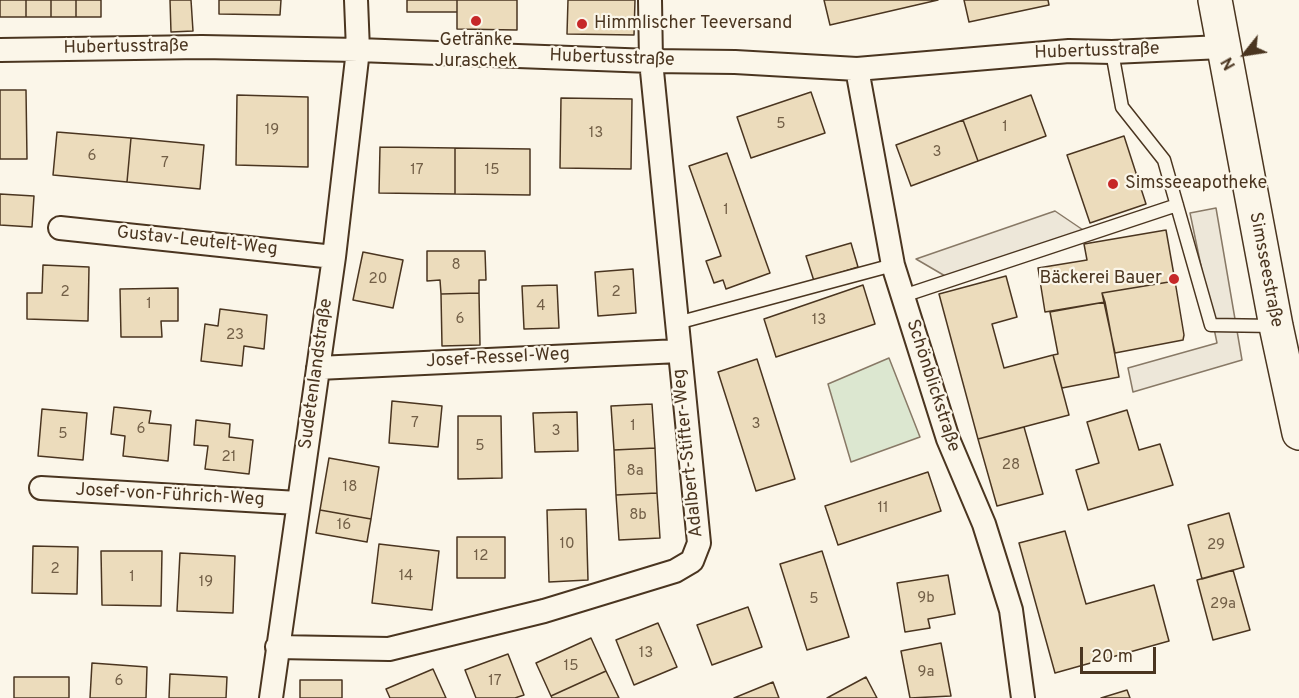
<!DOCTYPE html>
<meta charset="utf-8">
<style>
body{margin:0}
#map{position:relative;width:1299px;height:698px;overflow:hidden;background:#fbf6e9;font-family:Overpass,sans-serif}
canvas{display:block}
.north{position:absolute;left:1215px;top:24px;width:60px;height:60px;-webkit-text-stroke:4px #fbf6e9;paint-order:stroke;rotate:240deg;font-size:16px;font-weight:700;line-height:24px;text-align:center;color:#4a3520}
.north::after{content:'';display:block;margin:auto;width:21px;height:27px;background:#4a3520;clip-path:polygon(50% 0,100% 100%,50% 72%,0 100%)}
.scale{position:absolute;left:1080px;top:647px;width:76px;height:27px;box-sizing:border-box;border:3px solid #4a3520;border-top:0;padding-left:8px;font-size:18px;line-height:21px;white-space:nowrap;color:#4a3520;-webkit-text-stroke:4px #fbf6e9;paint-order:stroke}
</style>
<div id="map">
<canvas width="1299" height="698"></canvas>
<div class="north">N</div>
<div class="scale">20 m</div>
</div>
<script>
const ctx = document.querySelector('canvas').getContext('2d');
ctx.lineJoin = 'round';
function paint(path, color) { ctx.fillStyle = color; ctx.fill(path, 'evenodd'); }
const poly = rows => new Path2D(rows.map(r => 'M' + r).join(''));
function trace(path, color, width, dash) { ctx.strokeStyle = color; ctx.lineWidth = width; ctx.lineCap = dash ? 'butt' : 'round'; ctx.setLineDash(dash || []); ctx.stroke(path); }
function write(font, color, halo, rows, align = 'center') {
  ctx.font = font + ' Overpass,sans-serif'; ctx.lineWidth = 4.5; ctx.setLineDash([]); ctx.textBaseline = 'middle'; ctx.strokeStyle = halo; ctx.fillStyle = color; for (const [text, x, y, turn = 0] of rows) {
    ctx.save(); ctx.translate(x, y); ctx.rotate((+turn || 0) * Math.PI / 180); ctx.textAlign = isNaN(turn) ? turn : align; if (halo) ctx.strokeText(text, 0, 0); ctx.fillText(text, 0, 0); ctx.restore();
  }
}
const green = poly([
 [889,358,920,437,851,462,828,384,889,358]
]);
paint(green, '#dce7d0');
trace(green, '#887966', 1.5);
const parking = poly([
 [1216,208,1242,360,1133,392,1128,368,1217,343,1190,213,1216,208],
 [1055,211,1089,234,952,280,916,259,1055,211]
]);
paint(parking, '#ede7d9');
trace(parking, '#887966', 1.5);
const building = poly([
 [0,0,26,0,26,17,0,17,0,0],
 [26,0,51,0,51,17,26,17,26,0],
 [51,0,76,0,76,17,51,17,51,0],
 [76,0,101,0,101,17,76,17,76,0],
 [170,0,191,0,193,31,171,32,170,0],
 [219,0,281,0,280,15,219,14,219,0],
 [407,0,457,0,457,12,407,12,407,0],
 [457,0,517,0,517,30,457,29,457,0],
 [568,0,635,0,634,35,567,34,568,0],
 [824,0,938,0,830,25,824,0],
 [964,0,1048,0,1049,5,969,22,964,0],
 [0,90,26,90,27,159,0,159,0,90],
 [811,92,825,133,751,158,737,117,811,92],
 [237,95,308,97,308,167,236,165,237,95],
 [1031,95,1046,136,978,161,963,120,1031,95],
 [561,98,632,99,631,169,560,168,561,98],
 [963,120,978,161,911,186,896,145,963,120],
 [57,132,131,138,127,182,53,175,57,132],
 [1124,136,1146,204,1090,223,1067,155,1124,136],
 [131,138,204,145,200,189,127,182,131,138],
 [380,147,455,148,455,194,379,193,380,147],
 [455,148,530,149,530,195,455,194,455,148],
 [727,153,770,273,726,289,723,280,714,283,706,261,721,256,689,166,727,153],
 [0,194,34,196,32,227,0,225,0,194],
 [1166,230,1175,281,1102,293,1105,302,1045,312,1038,268,1087,260,1084,244,1166,230],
 [851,243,858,267,814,281,806,256,851,243],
 [427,251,485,251,486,280,479,280,479,293,441,294,440,280,427,281,427,251],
 [363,252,403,260,393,308,353,300,363,252],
 [43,265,89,267,88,321,27,319,27,293,42,293,43,265],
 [633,269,636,313,598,316,595,272,633,269],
 [1006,276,1017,317,992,324,1004,368,1053,355,1069,415,978,439,939,294,1006,276],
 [1175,281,1184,335,1183,340,1115,353,1102,293,1175,281],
 [557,285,559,328,524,329,522,286,557,285],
 [863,285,875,324,776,357,764,319,863,285],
 [178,288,178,321,161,321,162,337,121,337,120,289,178,288],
 [479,293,480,345,442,346,441,294,479,293],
 [1105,302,1119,377,1062,388,1053,355,1058,354,1050,312,1105,302],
 [220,309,267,315,264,349,244,346,242,366,201,361,205,324,218,326,220,309],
 [757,359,795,479,756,491,718,372,757,359],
 [392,401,442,406,438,447,389,443,392,401],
 [652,404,655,448,614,450,611,406,652,404],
 [114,407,151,411,149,423,171,425,168,461,123,456,125,436,111,434,114,407],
 [42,409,87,413,83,460,38,456,42,409],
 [1127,410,1139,450,1160,444,1173,485,1088,510,1076,470,1099,463,1087,422,1127,410],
 [577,412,578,451,535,452,533,413,577,412],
 [458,416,501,416,502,478,458,479,458,416],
 [196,420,230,424,229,437,253,440,249,474,205,469,208,446,194,445,196,420],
 [1024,427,1043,494,997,506,978,439,1024,427],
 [655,448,657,493,616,495,614,450,655,448],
 [329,458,379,467,371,519,320,510,329,458],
 [928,472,941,511,838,545,825,506,928,472],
 [657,493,660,538,619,540,616,495,657,493],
 [586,509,588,580,549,582,547,510,586,509],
 [320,510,371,519,367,542,316,533,320,510],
 [1229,513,1244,567,1202,579,1188,525,1229,513],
 [1065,531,1086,604,1154,585,1169,641,1055,673,1019,543,1065,531],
 [457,537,505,537,505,578,457,578,457,537],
 [379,544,439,551,432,610,372,603,379,544],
 [33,546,78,547,77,594,32,593,33,546],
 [101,551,162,551,161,606,102,605,101,551],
 [822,551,849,637,807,650,780,564,822,551],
 [180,553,235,556,233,613,177,611,180,553],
 [1233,570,1250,630,1213,640,1197,580,1233,570],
 [948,575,955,614,928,619,930,628,905,632,897,583,948,575],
 [748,607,762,647,712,665,697,625,748,607],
 [658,623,677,667,634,685,616,640,658,623],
 [591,638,606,671,551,696,536,663,591,638],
 [941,643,951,696,910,698,901,651,941,643],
 [508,654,524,695,515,698,476,698,465,670,508,654],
 [92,663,147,667,146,698,90,698,92,663],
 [433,669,446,698,390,698,386,689,433,669],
 [606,671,619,698,552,698,551,696,606,671],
 [170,674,227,677,226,698,169,698,170,674],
 [14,677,69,677,69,698,14,698,14,677],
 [866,677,877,698,827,698,866,677],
 [300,680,342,680,342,698,300,698,300,680],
 [773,682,779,698,734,698,773,682],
 [1127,690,1130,698,1101,698,1127,690]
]);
paint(building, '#ecdcbc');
trace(building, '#4a3520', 1.5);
const lane = poly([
 [1112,52,1122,107,1164,160,1211,325,1275,326],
 [903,296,1177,205],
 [677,323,893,265]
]);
const street = poly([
 [0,50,202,47,358,50,651,61,735,62,857,69,1069,51,1112,52,1222,47],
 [857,69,893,265,948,439,984,524,1011,610,1023,698],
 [60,228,334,257],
 [318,368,679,351],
 [41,488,298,503],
 [277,647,389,649,544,611,675,571,692,561,699,543,651,61,650,0],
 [271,698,334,257,358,50,356,0]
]);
const secondary = poly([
 [1215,0,1276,326,1299,433]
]);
trace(lane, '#4a3520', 15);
trace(street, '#4a3520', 26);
trace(secondary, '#4a3520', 36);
trace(lane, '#fbf6e9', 12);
trace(street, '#fbf6e9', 22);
trace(secondary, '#fbf6e9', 33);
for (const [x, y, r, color] of [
 [476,21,6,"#c62828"],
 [582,24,6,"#c62828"],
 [1113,184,6,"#c62828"],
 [1174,279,6,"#c62828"]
]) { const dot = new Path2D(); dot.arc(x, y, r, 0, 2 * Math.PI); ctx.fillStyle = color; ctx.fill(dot); trace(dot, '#fbf6e9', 2); }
write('15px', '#725f47', null, [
 ["5",781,125],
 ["1",1005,128],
 ["19",272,131],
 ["13",596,134],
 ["3",937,153],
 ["6",92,157],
 ["7",165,164],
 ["17",417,171],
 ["15",492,171],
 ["1",726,211],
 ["8",456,266],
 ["20",378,280],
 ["2",65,293],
 ["2",616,293],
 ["1",149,305],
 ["4",541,307],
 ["6",460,320],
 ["13",819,321],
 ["23",235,336],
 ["7",415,424],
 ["3",756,425],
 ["1",633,427],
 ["6",141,430],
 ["3",556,432],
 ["5",63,435],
 ["5",480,447],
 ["21",229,458],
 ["28",1011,466],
 ["8a",635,472],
 ["18",350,488],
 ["11",883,509],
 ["8b",638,516],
 ["16",344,526],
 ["10",567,545],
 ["29",1216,546],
 ["12",481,557],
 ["2",55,570],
 ["14",406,577],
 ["1",132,578],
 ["19",206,583],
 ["9b",926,599],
 ["5",814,600],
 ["29a",1223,605],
 ["13",646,654],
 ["15",571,667],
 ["9a",926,673],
 ["6",119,682],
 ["17",495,682]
]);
write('18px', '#4a3520', '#fbf6e9', [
 ["Himmlischer Teeversand",594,24],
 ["Getränke",476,41,"center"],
 ["Juraschek",476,62,"center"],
 ["Simsseeapotheke",1125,184],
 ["Bäckerei Bauer",1162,279,"right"]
], 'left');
write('18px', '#4a3520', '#fbf6e9', [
 ["Hubertusstraße",126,48,-1],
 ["Hubertusstraße",1097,52,-2],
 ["Hubertusstraße",612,59,2],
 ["Gustav-Leutelt-Weg",197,242,6],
 ["Simsseestraße",1265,270,79],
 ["Josef-Ressel-Weg",498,359,-3],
 ["Sudetenlandstraße",317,374,-82],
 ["Schönblickstraße",932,386,72],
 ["Adalbert-Stifter-Weg",689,453,-96],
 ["Josef-von-Führich-Weg",170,496,3]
]);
</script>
